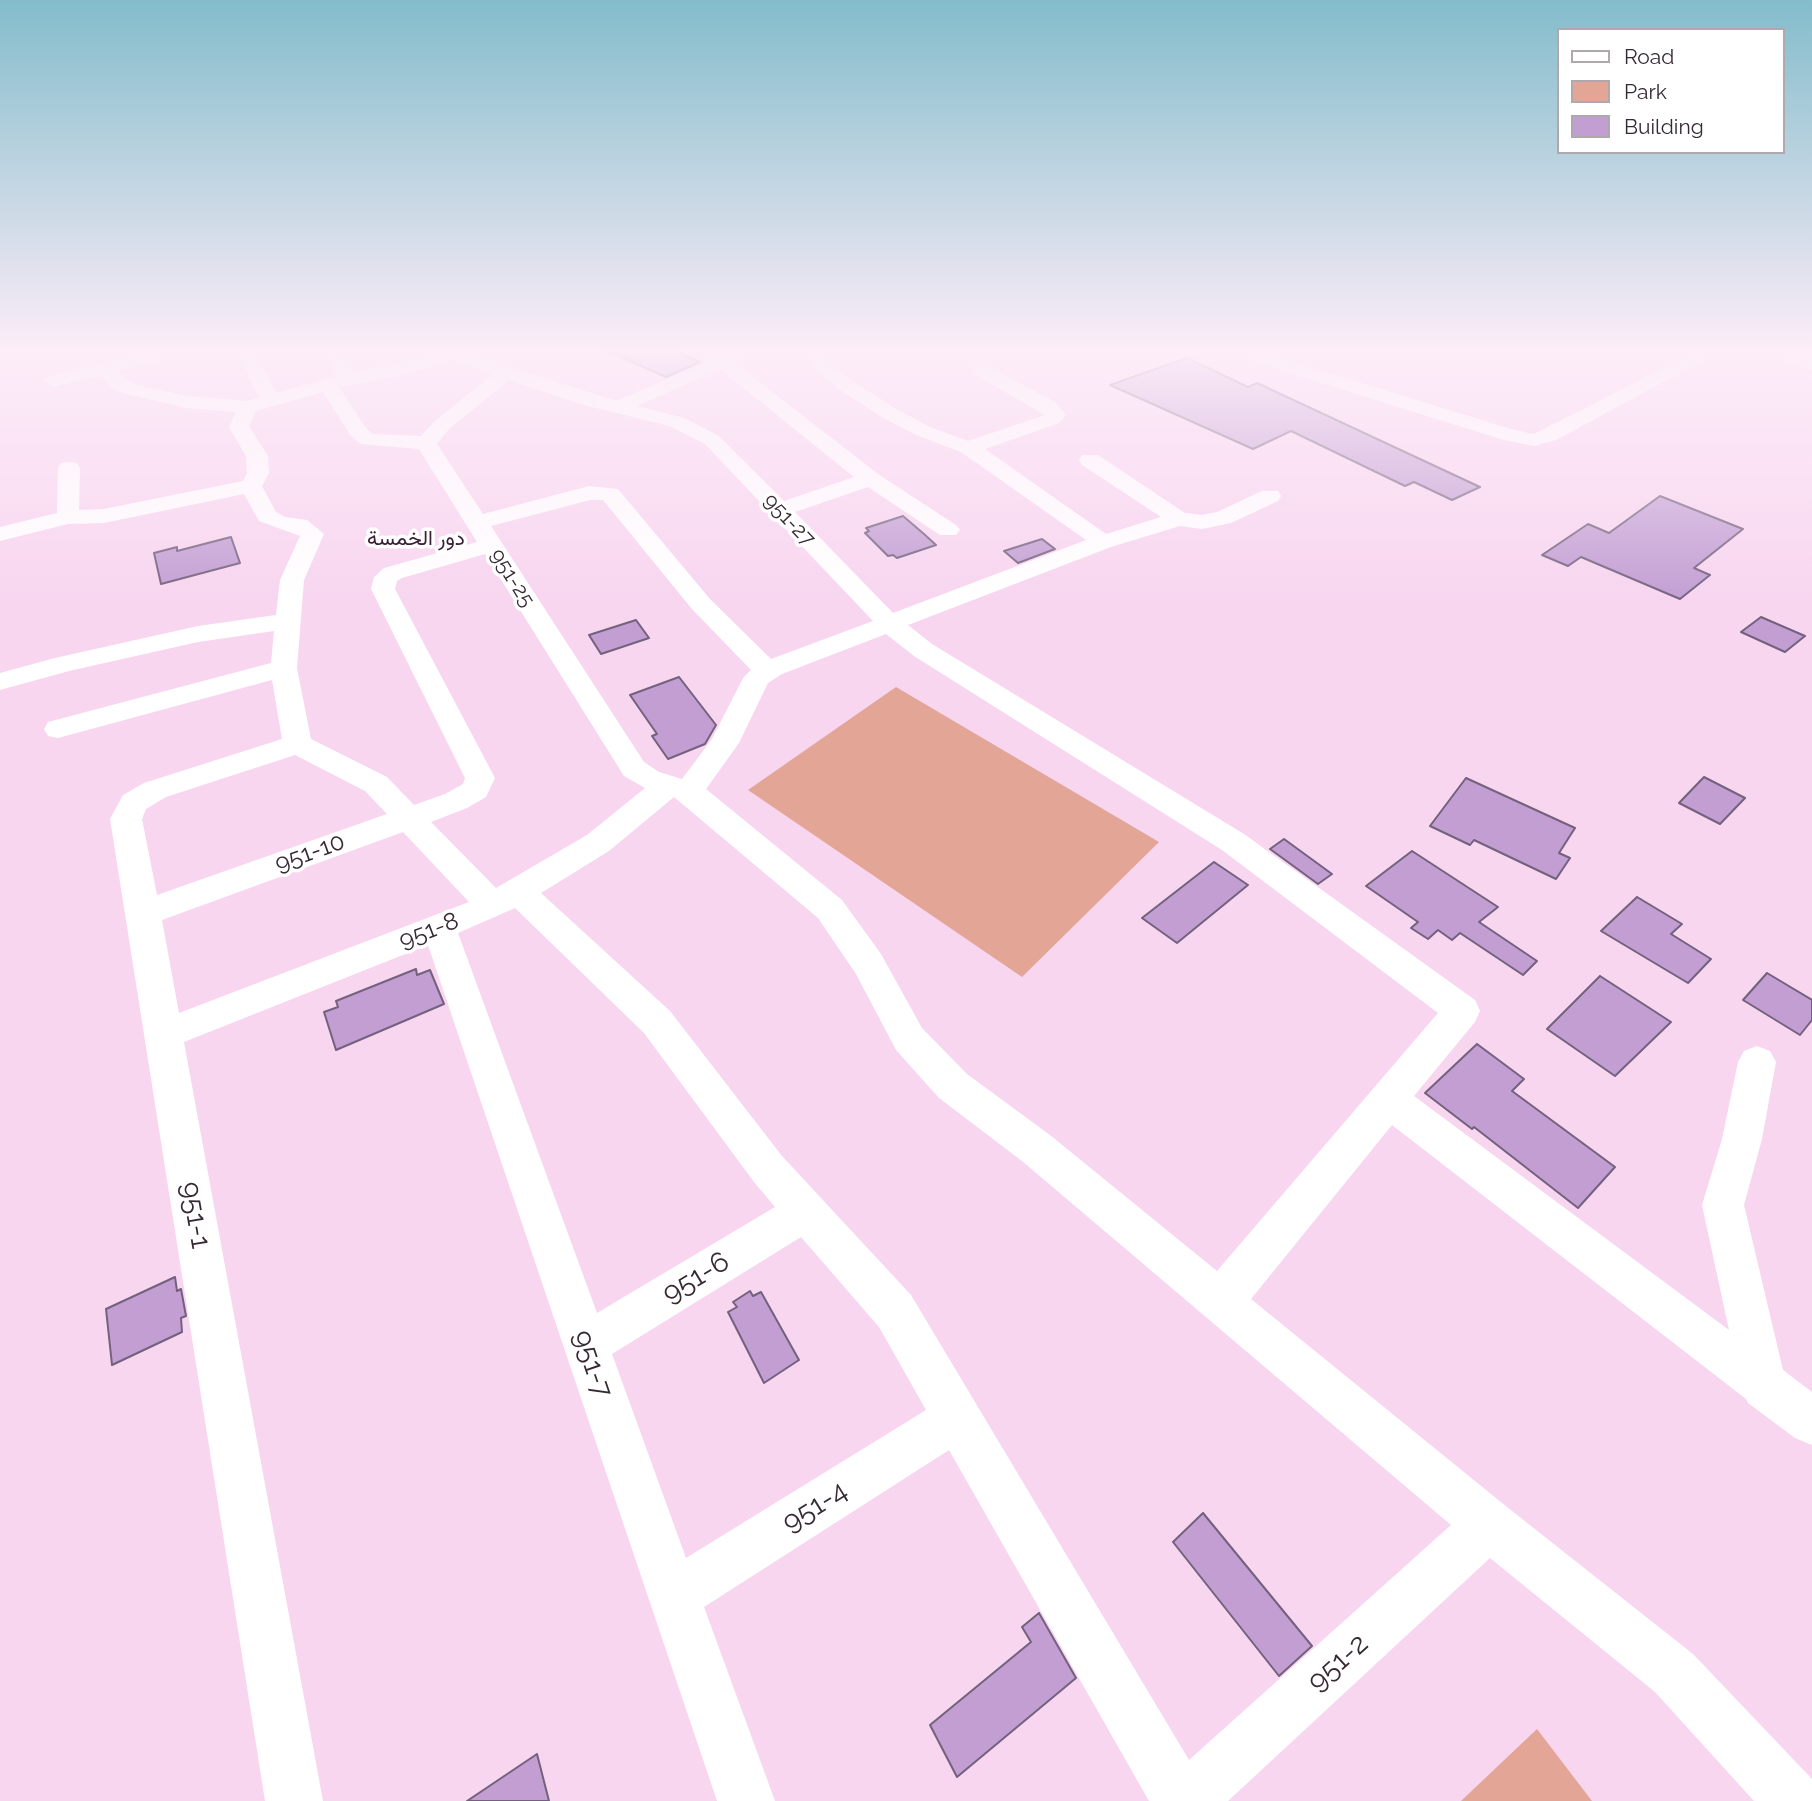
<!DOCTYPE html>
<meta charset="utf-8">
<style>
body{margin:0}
#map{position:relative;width:1812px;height:1801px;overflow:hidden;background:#f8d6f0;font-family:Raleway,sans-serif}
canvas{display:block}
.legend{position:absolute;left:1557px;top:28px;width:228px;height:126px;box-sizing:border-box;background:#fff;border:2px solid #afa9ad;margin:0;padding:9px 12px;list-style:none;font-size:21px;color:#362933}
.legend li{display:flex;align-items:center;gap:14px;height:35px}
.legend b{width:35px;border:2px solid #afa9ad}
</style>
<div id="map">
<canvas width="1812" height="1801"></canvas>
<ul class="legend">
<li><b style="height:9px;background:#fff"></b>Road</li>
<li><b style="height:19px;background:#e2a596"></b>Park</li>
<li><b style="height:19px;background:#c29ed3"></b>Building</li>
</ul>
</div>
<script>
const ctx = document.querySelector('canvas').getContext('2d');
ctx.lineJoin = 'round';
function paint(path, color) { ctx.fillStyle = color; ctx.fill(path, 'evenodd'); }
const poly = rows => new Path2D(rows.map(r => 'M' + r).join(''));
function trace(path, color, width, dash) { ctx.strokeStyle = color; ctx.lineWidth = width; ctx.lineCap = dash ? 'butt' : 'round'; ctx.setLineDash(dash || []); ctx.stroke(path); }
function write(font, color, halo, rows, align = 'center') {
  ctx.font = font + ' Raleway,Vazirmatn,sans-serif'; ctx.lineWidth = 7; ctx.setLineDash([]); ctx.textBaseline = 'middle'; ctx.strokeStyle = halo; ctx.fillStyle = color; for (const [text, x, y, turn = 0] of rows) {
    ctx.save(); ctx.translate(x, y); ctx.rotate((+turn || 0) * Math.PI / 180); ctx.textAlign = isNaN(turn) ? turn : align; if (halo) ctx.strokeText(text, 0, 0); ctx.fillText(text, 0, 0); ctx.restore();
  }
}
paint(poly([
 [896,687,1159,842,1022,977,748,790],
 [1537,1729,1592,1801,1461,1801]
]), '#e2a596');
const building = poly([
 [607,351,677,351,700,362,666,377,607,351],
 [1187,358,1248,387,1257,383,1480,487,1452,500,1414,482,1405,486,1291,431,1253,449,1110,385,1187,358],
 [1660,496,1743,529,1694,568,1710,575,1680,599,1581,557,1568,566,1542,555,1588,524,1609,533,1660,496],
 [903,516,924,534,936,545,897,558,893,555,888,556,865,533,869,531,866,528,903,516],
 [231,537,240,563,161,584,154,553,177,547,177,551,231,537],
 [1042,539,1055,549,1018,563,1004,551,1042,539],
 [1761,617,1805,636,1785,652,1741,632,1761,617],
 [636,620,649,638,601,654,589,635,636,620],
 [679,677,716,725,705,744,668,759,652,736,657,734,630,695,679,677],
 [1704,777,1745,798,1720,824,1679,803,1704,777],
 [1466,778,1575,828,1559,853,1570,858,1556,879,1474,840,1470,845,1430,826,1466,778],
 [1284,839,1332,874,1318,884,1270,849,1284,839],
 [1412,851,1498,907,1479,922,1537,961,1523,975,1460,933,1452,940,1438,930,1428,939,1411,928,1418,922,1366,886,1412,851],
 [1214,862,1248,885,1177,943,1142,918,1214,862],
 [1637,897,1682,924,1671,934,1711,959,1688,983,1601,931,1637,897],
 [416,969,417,975,430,970,444,1004,336,1050,324,1012,338,1007,336,1001,416,969],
 [1767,973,1812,1000,1812,1020,1800,1035,1743,1000,1767,973],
 [1600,976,1671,1022,1615,1076,1547,1029,1600,976],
 [1477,1044,1524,1079,1512,1091,1615,1167,1578,1208,1474,1127,1472,1129,1425,1093,1477,1044],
 [175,1277,177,1291,181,1289,186,1316,181,1318,182,1332,112,1365,106,1309,175,1277],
 [750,1291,753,1296,761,1292,799,1360,764,1383,728,1312,737,1307,733,1302,750,1291],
 [1203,1513,1312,1646,1279,1676,1173,1542,1203,1513],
 [1039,1613,1076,1678,957,1777,930,1725,1031,1642,1022,1627,1039,1613],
 [537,1754,549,1801,467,1801,537,1754]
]);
paint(building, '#c29ed3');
trace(building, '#74617d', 2);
paint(poly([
 [152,351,170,351,172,354,169,358,118,371,124,379,136,385,187,396,247,401,259,398,236,351,254,351,276,393,337,376,324,351,342,351,354,372,407,362,435,353,434,351,462,351,616,401,706,362,686,351,712,351,721,355,730,351,755,351,735,363,878,474,956,525,960,530,956,535,940,535,868,487,795,512,893,613,1086,540,961,452,916,435,882,417,837,388,795,351,815,351,851,380,896,409,930,427,968,441,1045,415,974,374,972,370,974,366,988,366,1055,402,1066,415,1059,423,985,449,1106,534,1161,517,1082,465,1079,460,1082,455,1098,455,1185,513,1202,515,1217,512,1262,491,1278,491,1281,496,1278,501,1231,523,1202,529,1180,526,1111,547,908,625,932,644,1244,834,1475,1000,1480,1011,1475,1022,1414,1096,1729,1330,1702,1205,1722,1139,1738,1062,1744,1051,1757,1046,1770,1051,1776,1062,1762,1139,1744,1205,1783,1370,1812,1392,1812,1445,1795,1438,1748,1403,1746,1399,1392,1125,1251,1299,1507,1507,1693,1654,1812,1779,1812,1801,1754,1801,1655,1692,1490,1558,1228,1801,1149,1801,949,1450,704,1607,775,1801,717,1801,428,945,184,1042,323,1801,265,1801,110,819,123,795,144,783,282,739,272,680,58,738,48,736,44,729,48,722,271,663,274,631,198,642,69,671,0,690,0,673,55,658,198,626,276,615,280,580,300,536,259,521,244,494,104,523,68,524,0,541,0,527,57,513,58,468,61,463,69,462,77,463,80,468,79,510,104,509,243,481,247,473,246,456,229,427,236,412,187,408,123,393,110,387,102,375,53,387,43,381,46,377,152,351],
 [451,360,493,374,435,421,421,436,373,434,366,428,339,387,411,373,451,360],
 [720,369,854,477,784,501,719,436,684,418,637,406,720,369],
 [509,380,584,405,670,426,705,444,873,621,771,659,710,599,618,489,589,486,483,514,437,444,449,429,509,380],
 [323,392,351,436,361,444,419,449,477,542,384,568,374,577,371,589,465,778,463,784,445,794,414,805,387,777,311,739,297,668,304,580,324,534,307,520,285,517,276,512,262,486,269,473,268,456,249,426,256,411,323,392],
 [590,500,603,500,692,609,751,670,743,678,712,739,682,779,659,772,644,762,491,526,590,500],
 [485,554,624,776,645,788,587,835,496,888,431,822,467,808,486,797,495,778,395,589,397,581,402,578,485,554],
 [886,634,914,656,1222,850,1438,1013,1217,1271,1050,1135,967,1074,922,1028,881,954,842,900,706,789,739,743,768,683,782,674,886,634],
 [295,755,365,791,387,814,157,895,142,819,146,809,166,797,295,755],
 [674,797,818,918,856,974,896,1050,939,1098,1022,1161,1451,1525,1189,1760,911,1295,782,1156,670,1011,541,893,609,851,674,797],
 [403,832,469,902,179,1013,162,920,403,832],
 [515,908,644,1033,754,1182,775,1207,597,1313,458,933,515,908],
 [801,1237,879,1327,926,1410,686,1558,612,1354,801,1237],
 [1229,351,1258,351,1514,430,1534,434,1697,351,1720,351,1556,440,1534,446,1504,440,1232,355,1229,351],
 [1766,351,1793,351,1812,358,1812,370,1769,355,1766,351]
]), '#fff');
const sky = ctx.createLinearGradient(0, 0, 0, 603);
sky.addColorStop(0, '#83bccb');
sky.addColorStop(0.58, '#fcedf8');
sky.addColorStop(1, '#fcedf800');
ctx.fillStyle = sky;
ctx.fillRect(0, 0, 1812, 603);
write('21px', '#362933', '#fff', [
 ["951-27",789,520,46],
 ["951-25",512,578,58]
]);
write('21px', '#3a2135', '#fff', [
 ["دور الخمسة",416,539]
]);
write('24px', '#362933', '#fff', [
 ["951-10",310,853,-20],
 ["951-8",429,931,-21]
]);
write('28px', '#362933', '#fff', [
 ["951-1",195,1215,80],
 ["951-6",696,1278,-31],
 ["951-7",592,1364,71],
 ["951-4",815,1507,-32],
 ["951-2",1338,1663,-42]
]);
</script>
